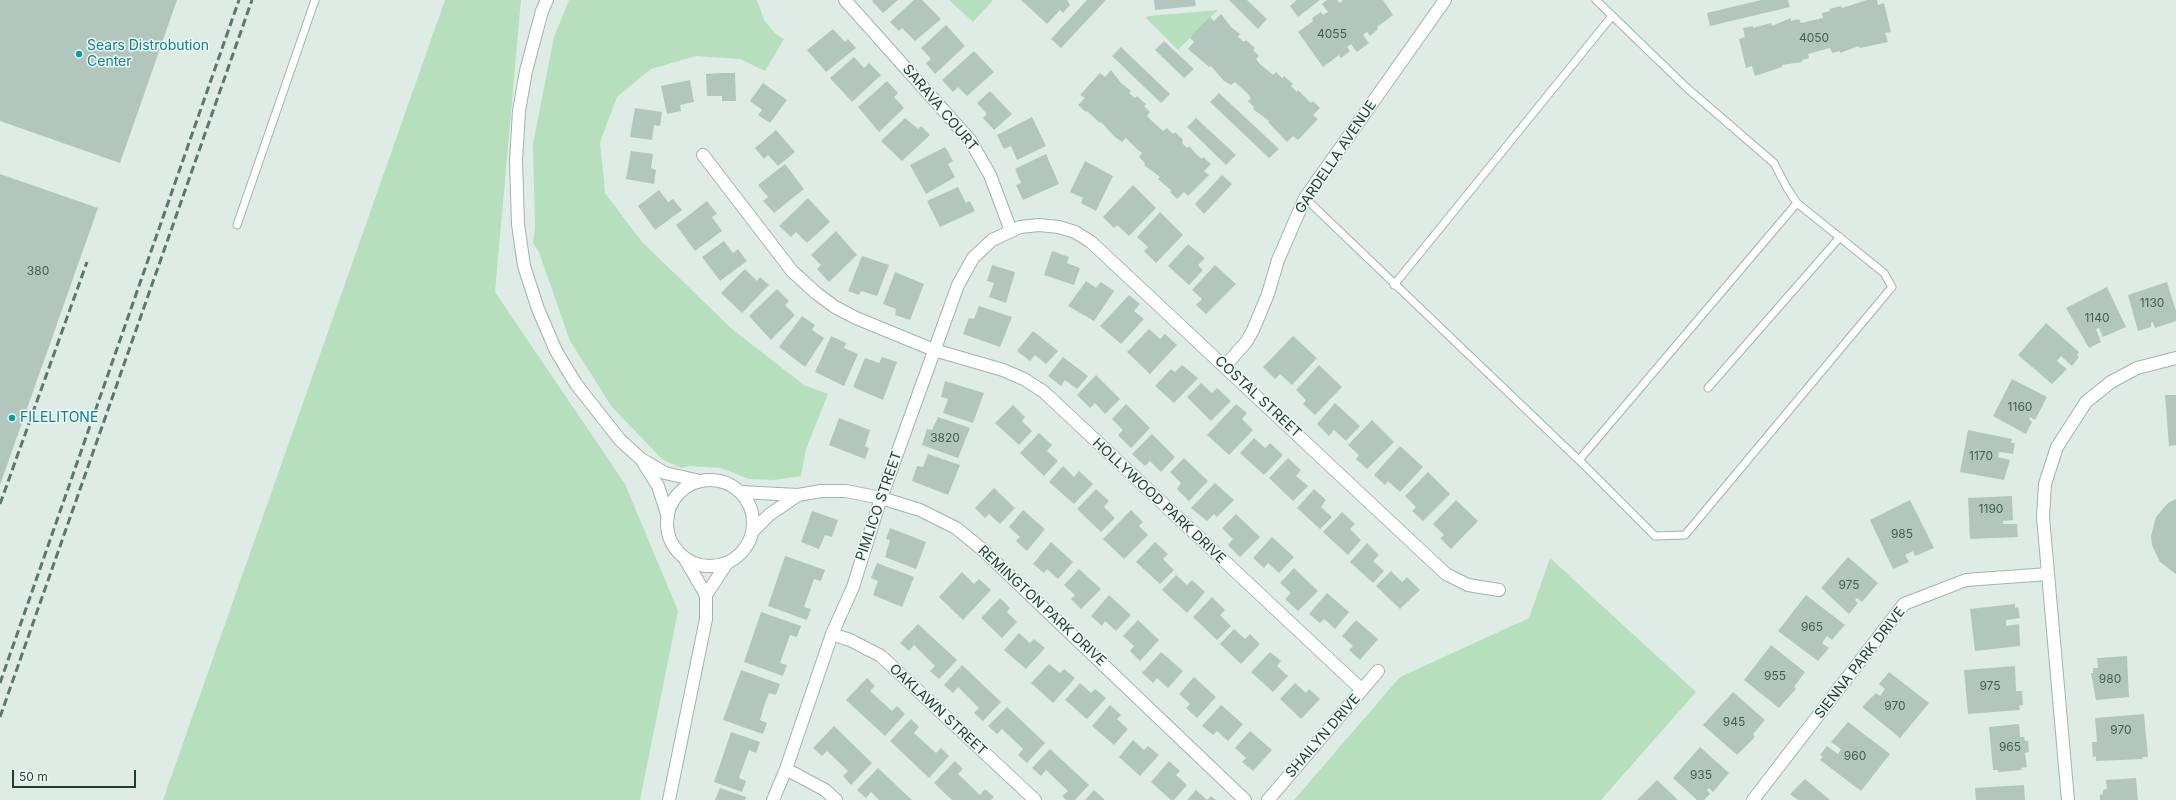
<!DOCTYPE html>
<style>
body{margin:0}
#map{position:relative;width:2176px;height:800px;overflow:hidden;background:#deece5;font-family:Inter,sans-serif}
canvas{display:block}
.scale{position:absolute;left:12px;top:770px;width:124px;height:18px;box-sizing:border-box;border:2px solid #1e3d32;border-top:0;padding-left:5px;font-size:12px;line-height:14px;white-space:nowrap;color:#1e3d32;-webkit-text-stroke:3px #eff8f3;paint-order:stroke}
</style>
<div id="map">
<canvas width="2176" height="800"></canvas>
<div class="scale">50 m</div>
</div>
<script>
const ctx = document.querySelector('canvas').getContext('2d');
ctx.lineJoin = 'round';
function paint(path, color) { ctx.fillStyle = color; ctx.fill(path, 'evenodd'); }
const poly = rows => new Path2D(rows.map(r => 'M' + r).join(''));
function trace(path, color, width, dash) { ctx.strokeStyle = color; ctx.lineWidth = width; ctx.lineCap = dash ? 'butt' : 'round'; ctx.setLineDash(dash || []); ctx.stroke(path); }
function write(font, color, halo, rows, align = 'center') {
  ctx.font = font + ' Inter,sans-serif'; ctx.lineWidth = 3; ctx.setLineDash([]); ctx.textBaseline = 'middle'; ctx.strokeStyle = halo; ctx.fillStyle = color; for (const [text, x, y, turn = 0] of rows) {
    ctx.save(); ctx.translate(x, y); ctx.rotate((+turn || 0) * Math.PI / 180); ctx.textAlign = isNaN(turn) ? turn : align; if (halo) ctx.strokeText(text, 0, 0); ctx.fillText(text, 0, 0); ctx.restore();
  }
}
paint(poly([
 [445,0,521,0,495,292,625,484,678,611,640,800,163,800],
 [569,0,757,0,764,20,776,34,784,39,765,71,740,59,696,56,651,69,617,97,600,142,605,193,642,242,732,329,804,385,828,394,806,449,801,476,774,480,749,479,721,468,689,466,681,468,662,459,612,407,570,341,539,252,533,243,535,228,533,144,554,37],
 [949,0,993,0,973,22],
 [1218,10,1178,50,1146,18,1148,16],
 [1550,558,1696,692,1601,800,1294,800,1400,677,1529,618]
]), '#b5dfbd');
paint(poly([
 [0,0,177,0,120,163,0,121],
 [873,0,898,0,883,13,872,1],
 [914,0,922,0,941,19,915,41,902,28,899,31,890,22],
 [1021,0,1067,0,1070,5,1063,13,1060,10,1047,24],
 [1087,0,1106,0,1061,48,1051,39],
 [1154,0,1195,0,1196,6,1155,10],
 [1229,0,1247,0,1267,19,1258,29],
 [1297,0,1320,0,1298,17,1290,6],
 [1327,0,1337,0,1340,3,1343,0,1383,0,1393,15,1377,27,1378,29,1370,36,1367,32,1363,35,1369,43,1357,52,1351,44,1347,47,1350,51,1341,58,1339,55,1323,67,1298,32,1313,21,1312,18,1321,12,1323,15,1328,12,1322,4],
 [1761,0,1788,0,1790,7,1710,26,1707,13],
 [1867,0,1877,0,1878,5,1884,3,1891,32,1885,33,1888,42,1860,48,1859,46,1840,53,1840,51,1832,53,1830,48,1808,54,1809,58,1802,60,1802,62,1782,65,1782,67,1755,76,1752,66,1746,68,1739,39,1745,37,1743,28,1753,26,1753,28,1771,23,1772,26,1791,18,1791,21,1799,19,1801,23,1823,18,1822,13,1830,11,1829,9,1841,6,1842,8],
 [1221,14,1231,27,1240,34,1238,37,1244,42,1246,40,1255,48,1253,50,1259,56,1256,59,1260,64,1273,75,1276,72,1282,78,1284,76,1293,84,1291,86,1297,92,1298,90,1311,103,1313,101,1320,108,1313,115,1318,119,1298,140,1293,136,1287,142,1268,122,1269,121,1253,109,1254,107,1248,101,1251,98,1247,93,1235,82,1231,85,1224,81,1211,66,1209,67,1188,49,1194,42,1190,38,1197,30,1210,17,1214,21],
 [946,25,965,46,935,74,926,63,931,59,921,48],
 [833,29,845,42,848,39,856,48,826,72,807,50],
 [1164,41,1194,69,1184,78,1155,50],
 [1121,47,1170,94,1161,103,1112,56],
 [974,51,994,72,967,96,958,87,953,92,942,80],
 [854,57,864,68,869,63,881,75,852,102,830,78],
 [1111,70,1121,83,1131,91,1129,93,1135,98,1137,96,1146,104,1144,106,1150,112,1147,116,1151,120,1163,131,1167,128,1173,134,1175,132,1183,140,1182,143,1187,148,1189,146,1197,155,1202,159,1203,157,1211,164,1204,171,1209,175,1188,196,1184,192,1177,199,1170,192,1172,191,1158,179,1160,177,1144,165,1145,163,1139,157,1142,153,1138,150,1126,138,1122,142,1115,137,1101,122,1100,123,1087,111,1086,112,1078,105,1085,98,1080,95,1100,73,1105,77],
 [721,73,735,73,736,101,722,101,722,96,707,96,706,74],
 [690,80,694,102,680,105,681,111,667,114,661,86],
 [887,81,898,93,894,97,904,108,879,132,858,107],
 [763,83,787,100,770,123,758,115,762,110,750,101],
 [990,91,1012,114,994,130,983,118,987,114,977,103],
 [1219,93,1279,149,1269,158,1210,102],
 [635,108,662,112,660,126,654,125,652,140,630,137],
 [1032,117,1046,146,1017,160,1011,146,1004,149,997,135],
 [905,118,918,129,921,126,930,135,902,161,881,141],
 [1196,118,1236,155,1226,165,1187,127],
 [776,130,795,152,778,166,768,155,764,159,755,148],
 [945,147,953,161,948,164,955,177,926,194,910,165],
 [631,151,653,154,651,168,656,170,654,184,626,179],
 [1046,154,1059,184,1023,200,1016,185,1021,183,1015,169],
 [1085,161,1113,176,1096,211,1081,203,1083,198,1070,192],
 [785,164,804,189,774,213,763,201,768,197,758,185],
 [0,174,98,208,0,485],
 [1222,175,1232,184,1204,214,1195,204],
 [1133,185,1156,208,1129,236,1117,225,1114,228,1103,217],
 [958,187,966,203,970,201,975,211,940,227,927,201],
 [659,190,668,202,673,199,682,210,655,230,638,206],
 [808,198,830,222,807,243,796,232,791,237,779,226],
 [707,201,717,214,712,217,722,231,695,251,676,225],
 [1160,212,1183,235,1156,263,1144,251,1148,247,1137,237],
 [836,231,857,255,829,282,817,269,821,265,811,255],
 [724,241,733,253,738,249,747,261,720,281,702,257],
 [1188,244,1205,258,1198,265,1203,270,1189,285,1168,266],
 [1052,251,1069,257,1067,263,1080,268,1074,285,1044,275],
 [862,256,889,265,877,296,861,291,859,295,848,291],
 [992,265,1015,272,1006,303,989,297,994,283,987,281],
 [1215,265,1236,284,1206,314,1196,305,1202,299,1192,290],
 [745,269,757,281,760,277,769,285,742,313,721,293],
 [895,272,924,284,910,320,895,315,896,309,883,304],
 [1086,281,1096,288,1101,282,1114,291,1094,321,1068,306],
 [2167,282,2176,311,2176,321,2155,328,2153,322,2151,323,2151,327,2138,331,2128,295],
 [2107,287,2126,327,2103,337,2099,328,2096,329,2101,342,2089,348,2066,308],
 [777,289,789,301,785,305,795,315,771,340,749,316],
 [1129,295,1140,304,1134,311,1144,319,1121,344,1100,326],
 [979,306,1012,317,1000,347,963,334,969,318,974,319],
 [802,316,815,325,812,330,824,338,805,367,779,347],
 [2046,323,2079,352,2077,355,2079,357,2072,366,2061,356,2057,361,2067,369,2052,384,2018,355],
 [1149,329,1160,339,1165,334,1177,345,1150,374,1127,352],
 [1033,331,1058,351,1046,364,1035,355,1030,361,1017,351],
 [831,336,846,343,844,348,858,354,844,386,815,372],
 [1293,336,1317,358,1292,385,1280,374,1275,379,1263,367],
 [882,357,897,362,883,400,853,387,865,358,879,363],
 [1063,357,1088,376,1077,389,1065,380,1061,386,1048,376],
 [1182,365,1198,378,1174,403,1155,386,1171,369,1175,372],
 [1319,365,1342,387,1315,415,1303,404,1306,400,1296,390],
 [1096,375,1120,399,1105,414,1095,403,1090,408,1077,395],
 [2012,379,2047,397,2035,420,2030,417,2029,419,2032,422,2026,434,1993,416],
 [945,381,984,393,973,423,943,413,948,399,941,397],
 [1201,383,1212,393,1217,388,1231,401,1211,421,1187,397],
 [2165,395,2176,395,2176,445,2169,446],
 [1335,403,1360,426,1346,441,1334,430,1329,436,1317,424],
 [1126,404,1150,428,1131,448,1118,435,1123,430,1112,419],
 [1236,404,1247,413,1242,419,1253,430,1229,455,1207,435],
 [1013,405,1025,417,1022,421,1032,431,1019,445,995,423],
 [938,417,970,428,958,458,922,445,927,429,932,430],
 [839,418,870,430,865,446,869,448,865,459,829,445],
 [1372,420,1394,442,1367,469,1356,459,1359,455,1348,445],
 [1968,430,2012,439,2011,443,2015,443,2013,454,1999,452,1998,457,2010,460,2004,480,1960,472],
 [1039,433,1052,445,1047,451,1058,461,1044,476,1020,453],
 [1152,434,1175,457,1161,472,1150,461,1145,466,1132,454],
 [1254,438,1265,448,1270,443,1283,455,1264,475,1240,453],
 [1400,446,1423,467,1400,492,1388,481,1385,485,1374,475],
 [928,454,960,465,948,495,912,481,917,466,923,467],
 [1184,458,1208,481,1189,501,1177,489,1181,483,1170,472],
 [1288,458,1301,470,1296,476,1308,486,1293,501,1269,478],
 [1063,466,1074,477,1079,471,1093,484,1074,504,1049,482],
 [1428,472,1450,494,1423,521,1412,511,1416,507,1405,496],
 [1215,483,1234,500,1217,517,1214,514,1207,521,1191,508],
 [994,488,1015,508,1000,524,989,514,985,518,975,508],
 [1096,489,1109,501,1104,507,1115,518,1101,532,1077,509],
 [1314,489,1326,500,1321,507,1332,517,1320,529,1297,508],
 [2012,496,2013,520,2003,521,2003,524,2017,524,2018,537,1970,539,1968,498],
 [2176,499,2176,574,2160,562,2152,545,2151,536,2156,517,2168,503],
 [1456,500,1478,521,1451,549,1440,538,1444,535,1433,524],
 [1910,500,1934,548,1915,556,1913,551,1905,555,1909,562,1893,569,1870,520],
 [1023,510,1045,529,1027,551,1016,541,1020,537,1009,527],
 [1131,510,1143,522,1139,526,1148,535,1124,559,1103,539],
 [812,511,838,520,832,537,825,535,819,549,801,542],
 [1342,512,1355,524,1350,529,1361,540,1348,555,1323,532],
 [1236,514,1260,537,1240,557,1228,545,1233,539,1222,528],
 [890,528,926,542,916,569,885,557,890,540,886,539],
 [1272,537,1294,557,1279,573,1268,563,1264,568,1253,558],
 [1051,542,1073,562,1058,579,1047,569,1044,573,1033,564],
 [1155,542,1168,554,1163,559,1174,570,1160,584,1136,562],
 [1367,543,1379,555,1373,561,1384,571,1373,583,1350,562],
 [785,556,825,570,821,581,814,579,804,607,811,609,807,620,768,606],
 [1848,557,1878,583,1862,602,1857,598,1855,600,1858,603,1849,614,1821,588],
 [877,563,914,577,902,607,873,595,878,581,871,578],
 [1294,568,1318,591,1298,611,1285,599,1291,593,1280,583],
 [1079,569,1101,589,1081,609,1071,599,1075,595,1064,585],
 [1391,571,1402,582,1407,577,1420,590,1400,609,1376,586],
 [962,572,974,584,979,579,991,590,963,620,939,597],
 [1176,575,1187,585,1192,580,1205,592,1187,613,1162,590],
 [1327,593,1349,612,1335,629,1324,619,1320,623,1309,614],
 [1109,595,1131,615,1116,631,1105,621,1102,626,1091,616],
 [1806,595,1845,625,1832,640,1827,636,1822,643,1829,648,1818,661,1778,631],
 [1212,597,1225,610,1220,615,1231,626,1217,640,1193,617],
 [1000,598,1010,608,1007,612,1017,622,1002,638,981,618],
 [2015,604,2015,608,2018,607,2020,618,2006,620,2006,626,2019,624,2020,646,1975,651,1970,609],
 [761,612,801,626,797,637,790,635,780,663,787,665,783,676,744,662],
 [1138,620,1159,640,1140,661,1130,651,1134,646,1123,636],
 [1356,620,1378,639,1360,660,1349,650,1353,646,1342,636],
 [918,624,957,660,939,679,930,671,935,666,914,645,909,651,900,643],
 [1234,629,1245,639,1250,634,1260,644,1241,664,1220,644],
 [1019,633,1030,643,1034,639,1045,648,1026,669,1004,650],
 [1771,645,1805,672,1794,687,1796,689,1779,708,1744,680],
 [1161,652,1183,671,1168,688,1157,678,1153,683,1142,673],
 [1270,652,1281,661,1277,666,1288,676,1273,692,1251,672],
 [2127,656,2129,697,2096,700,2091,673,2093,673,2093,668,2098,668,2097,658],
 [1049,664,1060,673,1064,669,1075,678,1053,703,1031,683],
 [962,665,1001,702,983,721,974,713,979,708,958,687,953,693,944,685],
 [2015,666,2016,691,2022,691,2023,705,2019,706,2020,710,1968,714,1964,670],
 [741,670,780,684,776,695,769,693,764,706,760,720,767,723,763,734,723,720],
 [1889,672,1929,703,1900,738,1862,707,1876,693,1880,696,1885,689,1879,684],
 [1194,677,1216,697,1197,718,1186,708,1190,704,1179,694],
 [867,678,875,686,870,691,892,711,897,706,905,714,885,736,846,700],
 [1080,683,1091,693,1095,689,1106,698,1087,719,1065,700],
 [1295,683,1306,693,1309,689,1320,699,1301,719,1280,699],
 [1733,692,1765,720,1753,734,1755,737,1737,755,1703,725],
 [1110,705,1121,715,1117,719,1128,729,1114,745,1092,726],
 [1221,705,1243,724,1228,741,1217,731,1213,735,1202,726],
 [1007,707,1045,743,1027,763,1018,755,1023,749,1002,729,997,734,988,726],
 [2144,714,2148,757,2142,757,2143,759,2096,761,2096,756,2093,757,2092,742,2097,742,2095,718],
 [911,719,919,727,914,733,936,753,941,748,949,756,929,778,890,741],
 [1848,722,1890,754,1861,791,1820,760,1823,757,1820,755,1827,746,1838,754,1841,749,1831,742],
 [2019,724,2020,737,2024,737,2025,741,2028,741,2029,752,2025,753,2027,767,2021,768,2022,770,1998,772,1998,770,1993,770,1989,727],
 [834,726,872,763,851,785,843,776,848,771,827,751,822,756,813,748],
 [1250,731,1272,750,1253,771,1242,762,1246,758,1235,748],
 [731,732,760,742,756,753,749,750,739,778,746,781,742,792,714,782],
 [1133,740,1144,750,1148,746,1159,755,1140,776,1119,757],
 [1700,747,1729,773,1713,792,1709,788,1707,790,1710,794,1704,800,1697,800,1673,778],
 [1050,749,1089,785,1075,800,1066,800,1062,796,1068,791,1046,770,1041,776,1032,768],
 [955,761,963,769,958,774,980,795,985,789,994,797,991,800,952,800,934,783],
 [1169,761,1180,771,1176,775,1187,785,1174,800,1171,800,1151,782],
 [878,768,897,786,912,800,879,800,871,792,866,798,857,790],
 [2136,778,2138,800,2100,800,2100,795,2103,794,2103,790,2107,789,2106,780],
 [1805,779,1830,800,1798,800,1790,794],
 [1657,780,1678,800,1637,800],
 [2024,785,2025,800,1976,800,1975,788],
 [720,788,746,797,745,800,715,800],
 [1094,790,1105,800,1085,800],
 [1196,790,1207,800,1211,796,1216,800,1187,800]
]), '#b3c6bd');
const service = poly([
 [1305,198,1584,465,1655,536,1685,535,1892,287,1884,273,1797,203,1787,188,1774,163,1687,88,1596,0],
 [237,225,315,0],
 [1394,285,1612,16],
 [1708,388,1840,237],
 [1579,460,1797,203]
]);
const minor = poly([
 [547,0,542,11,526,71,519,111,516,161,518,224,524,266,538,309,556,351,576,384,620,440,641,459,665,473,700,481],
 [845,0,970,140,990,175,1011,231],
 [703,155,792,271,816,293,835,307,856,318,934,350,1003,370,1024,379,1044,392,1362,690],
 [1225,366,1247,341,1253,330,1268,294,1278,260,1305,198,1445,0],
 [643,462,658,486,668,517],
 '667 523a43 43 0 1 1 86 0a43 43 0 1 1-86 0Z',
 [740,492,798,495,821,491,846,491,881,498,920,510,956,528,983,550,1245,800],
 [753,531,769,515,798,495],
 [706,595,727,563],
 [832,634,850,640,881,656,1035,800],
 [786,769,825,790,836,800],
 [669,800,706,619,706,595,685,559],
 [773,800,786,769,832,634,853,587,881,498,958,285,973,258,992,240,1020,227,1039,225,1059,227,1075,232,1091,242,1446,574,1468,585,1499,590],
 [1268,800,1378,671],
 [1753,800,1904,604,1966,580,2048,574],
 [2068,800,2043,517,2045,484,2057,447,2086,402,2111,382,2137,368,2176,358]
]);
trace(service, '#a1b4ac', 9);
trace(minor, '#a1b4ac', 14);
trace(service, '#fff', 7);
trace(minor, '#fff', 12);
trace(poly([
 [0,504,87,262],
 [0,683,239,0],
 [0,717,252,0]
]), '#58796d', 3, [8, 4]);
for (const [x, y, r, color] of [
 [79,54,4,"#0f9aa8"],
 [12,418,4,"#0f9aa8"]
]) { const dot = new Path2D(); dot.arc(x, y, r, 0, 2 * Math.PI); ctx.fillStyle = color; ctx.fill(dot); trace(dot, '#eff8f3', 1.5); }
write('12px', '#435f55', null, [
 ["4055",1332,34],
 ["4050",1814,38],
 ["380",38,271],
 ["1130",2152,303],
 ["1140",2097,318],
 ["1160",2020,407],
 ["3820",945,438],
 ["1170",1981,456],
 ["1190",1991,509],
 ["985",1902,534],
 ["975",1849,585],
 ["965",1812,627],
 ["955",1775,676],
 ["980",2110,679],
 ["975",1990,686],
 ["970",1895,706],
 ["945",1734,722],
 ["970",2121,730],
 ["965",2010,747],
 ["960",1855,756],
 ["935",1701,775]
]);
write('14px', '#0d838f', '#eff8f3', [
 ["Sears Distrobution",87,46],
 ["Center",87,62],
 ["FILELITONE",20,418]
], 'left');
write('14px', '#1e3d32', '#eff8f3', [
 ["SARAVA COURT",940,108,50],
 ["GARDELLA AVENUE",1336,157,-56],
 ["COSTAL STREET",1258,397,43],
 ["HOLLYWOOD PARK DRIVE",1159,501,43],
 ["PIMLICO STREET",879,506,-71],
 ["REMINGTON PARK DRIVE",1042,606,43],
 ["SIENNA PARK DRIVE",1860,663,-52],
 ["OAKLAWN STREET",938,710,43],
 ["SHAILYN DRIVE",1323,736,-49]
]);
</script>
